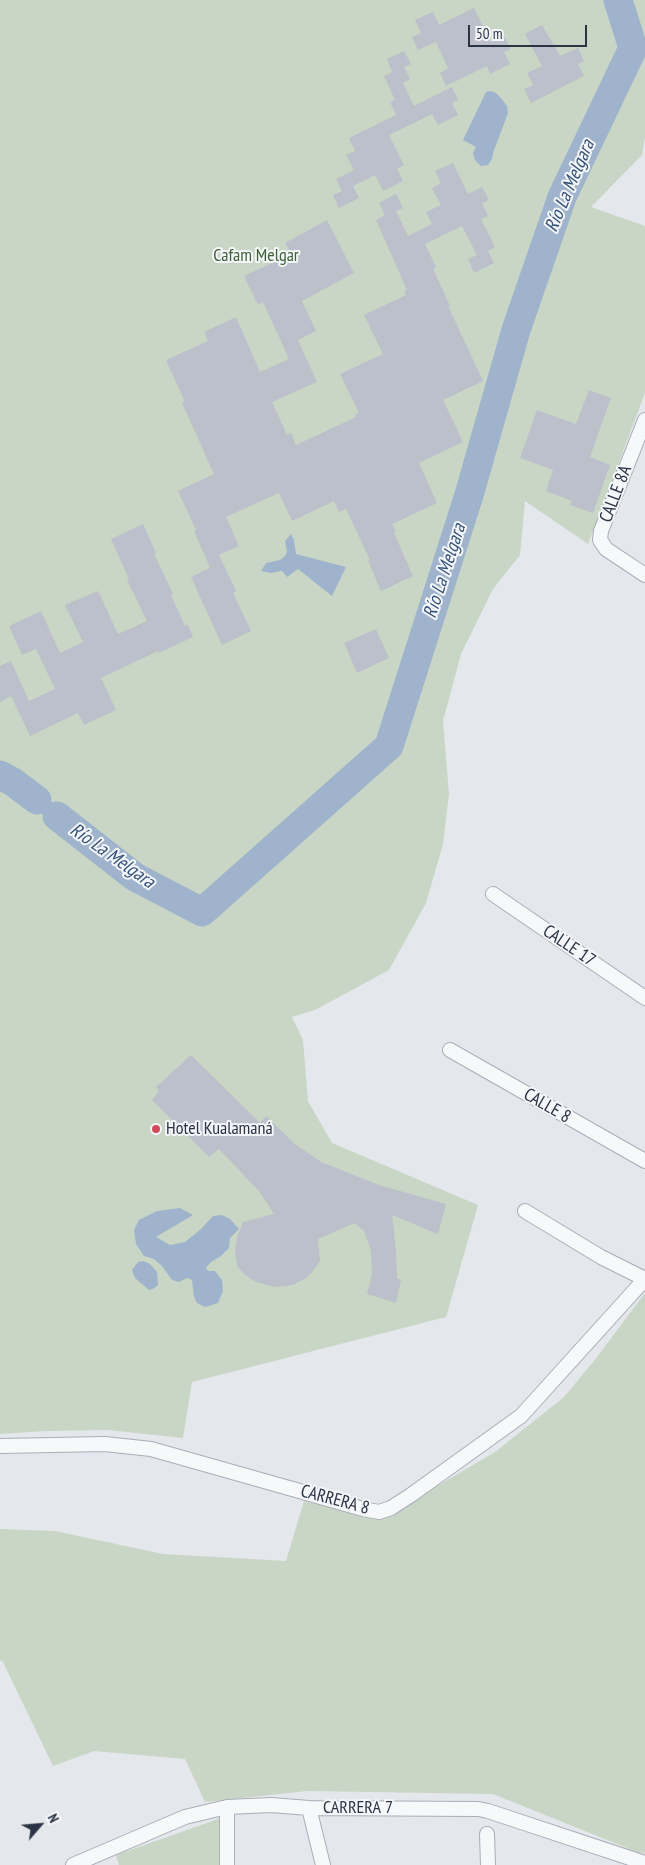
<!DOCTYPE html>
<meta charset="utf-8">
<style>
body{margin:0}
#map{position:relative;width:645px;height:1865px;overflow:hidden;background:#e4e7ec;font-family:"PT Sans Narrow",sans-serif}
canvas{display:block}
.north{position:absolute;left:15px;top:1800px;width:50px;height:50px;-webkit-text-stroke:4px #f4f6f9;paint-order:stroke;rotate:63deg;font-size:14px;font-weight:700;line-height:20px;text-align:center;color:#2b3445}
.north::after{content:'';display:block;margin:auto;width:18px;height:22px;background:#2b3445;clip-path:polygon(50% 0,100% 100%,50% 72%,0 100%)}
.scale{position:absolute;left:468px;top:25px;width:119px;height:22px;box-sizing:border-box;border:2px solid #2b3445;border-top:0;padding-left:6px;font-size:15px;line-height:18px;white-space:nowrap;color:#2b3445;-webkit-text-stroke:4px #f4f6f9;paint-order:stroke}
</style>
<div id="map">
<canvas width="645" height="1865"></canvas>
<div class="north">N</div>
<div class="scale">50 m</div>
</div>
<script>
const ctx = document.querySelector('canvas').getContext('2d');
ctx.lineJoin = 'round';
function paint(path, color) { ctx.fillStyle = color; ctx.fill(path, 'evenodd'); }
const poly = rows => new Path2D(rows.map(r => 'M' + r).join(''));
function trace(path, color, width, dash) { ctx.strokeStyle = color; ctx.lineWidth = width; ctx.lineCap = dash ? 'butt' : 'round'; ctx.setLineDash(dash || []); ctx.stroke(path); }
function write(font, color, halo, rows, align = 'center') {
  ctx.font = font + ' "PT Sans Narrow",sans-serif'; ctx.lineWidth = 4; ctx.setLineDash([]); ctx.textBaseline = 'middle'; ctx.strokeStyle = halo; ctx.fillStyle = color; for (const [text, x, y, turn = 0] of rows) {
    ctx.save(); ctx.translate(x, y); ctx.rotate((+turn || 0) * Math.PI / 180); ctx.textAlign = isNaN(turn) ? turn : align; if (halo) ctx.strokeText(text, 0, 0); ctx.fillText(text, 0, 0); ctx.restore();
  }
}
paint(poly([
 [0,0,645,0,645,137,642,155,591,207,645,226,645,393,588,544,525,501,520,555,493,589,461,654,443,721,449,794,443,844,426,903,389,970,317,1009,292,1017,303,1040,308,1101,332,1143,478,1205,446,1317,192,1382,183,1438,108,1430,47,1431,0,1434],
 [504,323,503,337,490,370,503,324],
 [645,1293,645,1853,637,1852,493,1794,307,1791,205,1802,185,1759,94,1751,53,1766,2,1660,0,1661,0,1529,55,1531,163,1554,286,1561,304,1501,383,1518,495,1452,564,1397,597,1357],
 [221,1818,220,1865,119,1865,116,1855]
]), '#c9d6c5');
paint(poly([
 [491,91,496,93,501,98,507,106,508,113,493,153,492,159,488,165,481,166,475,160,473,153,476,147,463,140,486,92],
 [291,534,294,540,296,554,346,567,332,596,298,569,287,577,282,571,271,573,261,571,266,563,280,560,285,556,287,552,285,541],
 [180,1208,193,1215,156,1237,170,1245,185,1242,201,1229,213,1216,222,1215,230,1219,239,1229,230,1238,229,1248,221,1256,211,1262,206,1268,208,1271,215,1271,222,1280,223,1291,218,1303,209,1306,205,1307,197,1303,194,1297,192,1280,187,1278,179,1282,172,1280,162,1266,154,1259,144,1256,136,1244,134,1230,139,1220,157,1211],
 [143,1261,150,1264,157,1272,158,1285,153,1289,149,1290,135,1278,132,1270,138,1262]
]), '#9fb4cc');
trace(poly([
 [0,775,13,782,37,800],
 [57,816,135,877,202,912,389,746,469,495,516,330,562,197,633,48,618,0]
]), '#9fb4cc', 29);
paint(poly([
 [474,8,491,42,504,36,511,49,504,52,510,64,490,74,487,66,446,86,440,73,448,68,436,42,418,50,412,37,421,33,415,20,433,12,439,25],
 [542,25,560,56,578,48,584,61,578,64,584,76,531,103,524,89,533,85,527,73,542,66,525,34],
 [404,51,411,64,404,67,410,79,403,83,414,106,452,87,458,100,452,103,458,115,438,125,432,114,389,135,404,165,397,169,403,181,383,191,375,175,353,186,359,198,339,208,333,195,342,191,336,179,354,170,346,155,355,151,349,138,396,115,390,102,395,100,384,76,392,72,387,59],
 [453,163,468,194,482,187,489,200,482,203,488,216,481,219,495,247,488,251,494,263,474,273,468,259,477,255,462,226,425,244,436,267,433,269,450,306,448,306,483,381,443,400,463,442,419,463,437,503,392,524,396,532,394,533,413,576,381,591,368,561,370,560,346,509,339,512,334,501,292,521,279,493,226,517,239,546,219,555,236,591,233,593,251,631,222,645,191,577,210,568,194,531,196,530,178,491,214,474,182,403,185,402,166,360,208,341,204,332,236,317,260,372,289,359,263,302,258,305,244,276,291,254,285,243,327,220,354,273,302,301,316,331,298,340,317,382,272,402,287,435,291,433,296,445,356,417,355,414,359,413,340,374,383,354,364,315,406,295,404,291,407,290,376,220,385,215,379,203,396,194,403,208,396,211,408,236,432,224,426,212,441,205,432,188,441,183,435,171],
 [589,390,611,398,590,457,610,465,593,513,570,505,572,501,546,491,553,470,520,458,537,410,576,424],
 [143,524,156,553,154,554,173,594,171,595,185,626,188,625,193,637,159,653,158,651,101,678,116,710,84,725,78,713,30,736,11,696,0,702,0,666,11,661,29,701,55,689,36,649,22,655,9,626,41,611,60,653,83,642,65,605,98,591,118,634,147,621,127,580,129,579,111,539],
 [376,629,389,658,357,673,344,643],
 [191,1055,260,1123,266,1116,295,1144,321,1162,379,1185,446,1204,438,1234,392,1215,396,1251,397,1278,401,1280,396,1303,367,1294,372,1274,371,1251,364,1231,355,1223,318,1239,320,1261,313,1271,306,1278,293,1285,275,1287,256,1282,245,1275,237,1266,235,1251,237,1237,243,1222,274,1214,259,1191,219,1149,209,1157,152,1100,159,1091,156,1087]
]), '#bbc0ca');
const street = poly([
 [645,420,601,531,600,540,606,549,645,575],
 [493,894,645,998],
 [450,1050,645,1161],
 [525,1211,601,1257,645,1279],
 [0,1446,105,1444,151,1449,363,1509,379,1512,391,1508,411,1495,521,1416,645,1279],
 [309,1808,323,1865],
 [487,1834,488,1865],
 [73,1865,185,1817,227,1807,271,1805,309,1808,478,1809,488,1811,645,1863],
 [227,1865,227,1807]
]);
trace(street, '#a9aeb7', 16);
trace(street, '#f7f8fa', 14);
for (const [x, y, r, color] of [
 [156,1129,5,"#d1495b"]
]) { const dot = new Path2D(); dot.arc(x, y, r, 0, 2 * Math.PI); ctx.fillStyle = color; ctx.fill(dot); trace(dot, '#f4f6f9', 2); }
write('18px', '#3f6138', '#f4f6f9', [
 ["Cafam Melgar",256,256]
]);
write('18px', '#2b3445', '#f4f6f9', [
 ["CALLE 8A",616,494,-69],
 ["CALLE 17",569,946,34],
 ["CALLE 8",547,1106,30],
 ["CARRERA 8",335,1500,15],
 ["CARRERA 7",358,1808]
]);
write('18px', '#2b3445', '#f4f6f9', [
 ["Hotel Kualamaná",166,1129]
], 'left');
write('italic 19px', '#34527a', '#f4f6f9', [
 ["Río La Melgara",570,186,-67],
 ["Río La Melgara",445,571,-72],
 ["Río La Melgara",112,856,35]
]);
</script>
